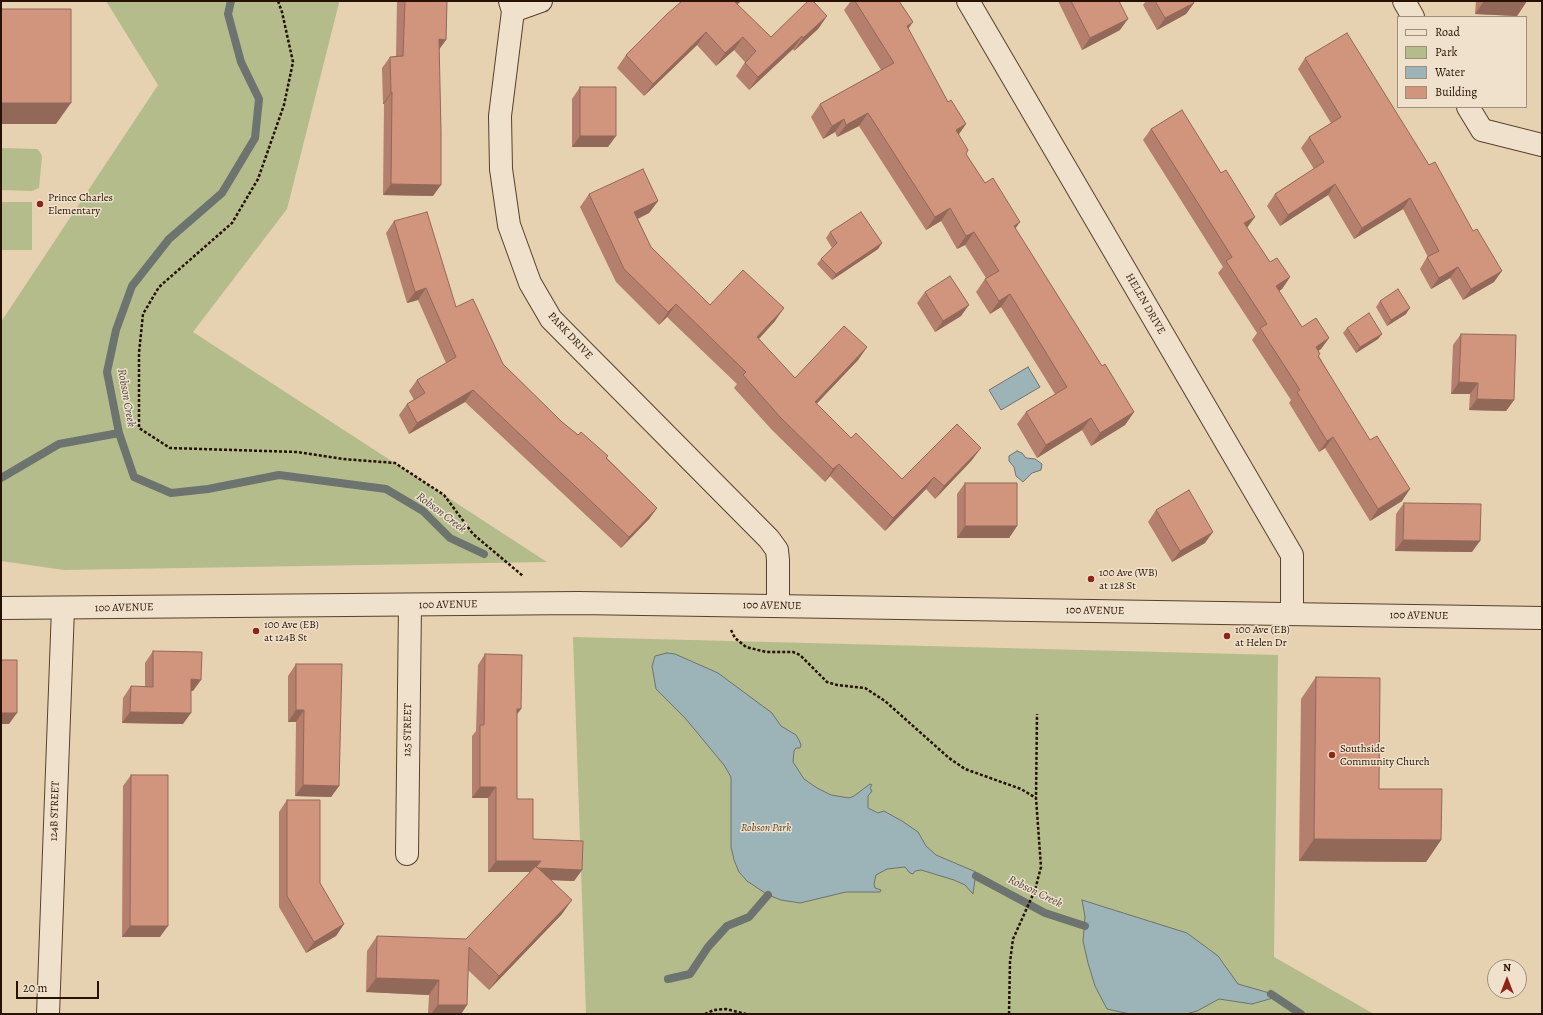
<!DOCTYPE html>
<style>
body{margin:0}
#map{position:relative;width:1543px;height:1015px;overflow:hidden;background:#e6d1b0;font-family:Alegreya,serif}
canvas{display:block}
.frame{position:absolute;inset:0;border:2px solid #271102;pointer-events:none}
.legend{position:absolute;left:1397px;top:16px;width:130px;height:92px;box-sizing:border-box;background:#efe1cc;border:1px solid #9f8e7b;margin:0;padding:5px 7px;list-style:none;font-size:12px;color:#271102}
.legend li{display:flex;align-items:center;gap:8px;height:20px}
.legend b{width:20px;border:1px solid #9f8e7b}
.north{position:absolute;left:1487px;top:959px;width:40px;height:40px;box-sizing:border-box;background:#efe1cc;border:1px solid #9f8e7b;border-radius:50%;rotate:0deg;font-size:11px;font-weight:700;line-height:16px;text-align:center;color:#271102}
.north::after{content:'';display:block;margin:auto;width:14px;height:18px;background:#8f2418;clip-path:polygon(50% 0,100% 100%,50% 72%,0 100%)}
.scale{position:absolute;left:16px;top:981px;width:83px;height:18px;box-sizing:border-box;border:2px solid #271102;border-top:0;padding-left:5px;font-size:12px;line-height:14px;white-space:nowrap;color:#271102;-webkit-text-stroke:3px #efe1cc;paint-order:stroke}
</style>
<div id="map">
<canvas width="1543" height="1015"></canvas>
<div class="frame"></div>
<ul class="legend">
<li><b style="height:5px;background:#efe1cc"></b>Road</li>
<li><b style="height:11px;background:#b4bc8c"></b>Park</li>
<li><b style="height:11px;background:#9cb4b8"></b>Water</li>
<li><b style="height:11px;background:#d1947d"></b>Building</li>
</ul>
<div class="north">N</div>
<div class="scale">20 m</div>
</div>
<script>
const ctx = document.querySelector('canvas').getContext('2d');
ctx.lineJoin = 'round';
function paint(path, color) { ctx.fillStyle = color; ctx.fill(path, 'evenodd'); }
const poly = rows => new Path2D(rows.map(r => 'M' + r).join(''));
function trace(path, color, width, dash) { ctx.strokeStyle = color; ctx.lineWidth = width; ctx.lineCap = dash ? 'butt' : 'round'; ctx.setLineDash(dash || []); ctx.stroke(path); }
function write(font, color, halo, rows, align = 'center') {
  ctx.font = font + ' Alegreya,serif'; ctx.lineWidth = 3; ctx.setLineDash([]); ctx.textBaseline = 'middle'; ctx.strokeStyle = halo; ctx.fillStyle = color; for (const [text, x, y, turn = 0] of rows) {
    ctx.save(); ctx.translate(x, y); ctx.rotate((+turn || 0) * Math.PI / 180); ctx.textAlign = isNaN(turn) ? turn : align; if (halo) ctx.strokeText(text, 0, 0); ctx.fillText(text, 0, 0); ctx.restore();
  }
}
paint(poly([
 [106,1,338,1,339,3,287,209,193,332,547,562,64,570,1,561,1,322,158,85],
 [1,148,37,149,40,152,42,156,39,188,32,191,1,190],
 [1,202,32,202,32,250,1,250],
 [573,637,1278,655,1274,957,1374,1014,586,1014]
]), '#b4bc8c');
const water = poly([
 [1028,367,1040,387,1001,410,989,390,1028,367],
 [1017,451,1022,453,1026,458,1035,459,1042,464,1041,470,1032,473,1023,482,1016,476,1014,467,1009,461,1009,456,1017,451],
 [667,653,675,654,718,673,772,713,781,726,796,735,799,740,801,745,800,748,796,748,794,751,793,762,804,779,817,788,831,795,849,798,854,796,870,784,872,785,870,788,872,791,868,796,868,808,878,813,884,811,902,821,918,832,926,846,936,855,976,872,973,894,965,885,954,880,921,870,915,871,913,874,910,873,905,867,887,869,876,875,874,884,875,888,881,890,880,892,846,892,800,903,781,900,768,895,747,881,739,872,734,860,731,847,731,777,724,765,685,718,656,689,652,666,655,656,667,653],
 [1082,900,1187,933,1218,956,1238,984,1280,996,1252,1004,1219,999,1197,1011,1186,1014,1130,1014,1107,1009,1095,986,1088,963,1083,941,1085,917,1082,900]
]);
paint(water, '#9cb4b8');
trace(water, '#6d736f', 1);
trace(poly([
 [231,1,228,14,241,62,259,99,255,138,222,193,169,239,132,286,116,330,107,372,119,433,134,477,171,493,208,489,279,475,386,489,423,511,450,538,484,554],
 [1,478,59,444,119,433],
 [976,876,1045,913,1085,926],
 [668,979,690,974,708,947,727,926,749,917,768,895],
 [1271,994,1301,1014]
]), '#6d736f', 8);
const minor = poly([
 [510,1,513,11,500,116,501,169,509,225,530,283,551,319,769,539,777,550,778,560,778,606],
 [968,1,1292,555,1292,614],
 [1404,1,1413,17],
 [513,11,541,1],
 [1468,107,1482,130,1542,145],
 [407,854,410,605],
 [48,1014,63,608]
]);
const tertiary = poly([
 [1,608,579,603,1542,618]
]);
trace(minor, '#57412e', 24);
trace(tertiary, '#57412e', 24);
trace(poly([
 [278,1,282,12,293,62,284,105,258,179,232,223,159,287,143,314,139,353,139,428,170,448,297,452,343,459,395,463,444,495,473,534,523,576],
 [731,630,735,638,746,647,766,652,793,652,800,655,827,682,837,685,865,688,885,701,949,758,965,769,1021,789,1036,798],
 [705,1014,714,1010,726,1009,746,1014],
 [1009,1014,1010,962,1013,939,1035,890,1041,867,1036,798,1037,714]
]), '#271102', 2.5, [3, 2]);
trace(minor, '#efe1cc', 22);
trace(tertiary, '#efe1cc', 22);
paint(poly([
 [397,1,447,1,446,40,439,49,433,196,383,195,384,104,383,104,382,68,390,57,396,56],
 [682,1,741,1,737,5,771,37,827,16,818,29,794,51,793,49,749,90,736,76,745,62,734,50,716,66,697,45,644,96,617,68,626,55],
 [851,1,899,1,908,29,948,102,966,124,958,135,966,154,1015,229,1102,366,1134,412,1125,425,1091,446,1082,430,1037,458,1017,424,1026,412,1055,394,1001,307,990,314,976,292,985,279,986,278,965,245,957,249,941,221,926,230,859,126,837,137,835,132,823,139,811,117,820,104,881,70,844,10],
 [1058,1,1119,1,1120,30,1082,50],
 [1146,1,1193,1,1194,3,1186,14,1157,30,1143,5],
 [1476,1,1527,1,1517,16,1475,14],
 [1305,58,1494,282,1463,300,1450,278,1431,289,1420,269,1427,257,1428,257,1403,209,1354,239,1328,195,1280,226,1267,206,1275,194,1314,169,1301,148,1309,137,1331,123,1298,69],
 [580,87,608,147,572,147,572,99],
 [1151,129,1247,228,1270,262,1290,277,1282,289,1279,291,1302,327,1329,338,1321,349,1318,351,1319,356,1402,501,1370,521,1325,448,1319,452,1289,403,1291,400,1252,340,1257,333,1218,273,1223,267,1143,140],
 [589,194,658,201,649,213,638,219,651,247,710,305,775,321,759,339,795,378,867,347,858,360,816,404,851,438,902,479,972,460,935,499,926,489,885,531,830,476,825,482,772,430,734,388,737,384,667,317,659,325,616,282,580,207],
 [394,221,456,307,503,364,562,422,607,458,657,508,649,519,621,548,465,402,409,434,399,415,407,404,414,400,409,391,417,380,446,363,418,300,407,303,386,233],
 [830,232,882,243,878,249,832,280,817,264,821,259,832,248,826,238],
 [925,292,961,316,935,332,917,303],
 [1380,301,1406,314,1387,326,1376,307],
 [1347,328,1382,334,1378,339,1356,353,1343,333],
 [1461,334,1514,400,1506,411,1469,410,1470,394,1451,394,1453,345],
 [965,483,1017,526,1009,538,957,538,957,494],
 [1404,503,1472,552,1395,551,1396,514],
 [1156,510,1205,543,1172,562,1148,522],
 [153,651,193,691,191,691,183,724,122,723,123,698,131,686,145,687,145,663],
 [485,654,517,715,517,799,533,839,582,870,574,881,550,880,562,914,489,990,468,970,467,1005,461,1014,428,1014,429,995,366,992,367,951,377,936,466,939,530,872,488,872,488,798,472,798,472,736,476,731,478,665],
 [296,664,339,786,331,797,295,796,296,722,288,722,288,676],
 [1316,677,1379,789,1441,840,1426,862,1299,861,1301,699],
 [131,775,160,937,122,937,123,786],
 [287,800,320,883,344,924,336,936,306,953,279,907,279,812]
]), '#b47f6c');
paint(poly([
 [736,1,741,1,726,15,735,2],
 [1484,1,1527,1,1517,16,1475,14],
 [1194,3,1186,14,1157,30,1165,18],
 [827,16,818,29,794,51,803,38],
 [1128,19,1120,30,1082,50,1090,38],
 [913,22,904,35,907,26],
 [706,32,697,45,644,96,653,84],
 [802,36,793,49,749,90,758,77],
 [743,37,734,50,716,66,725,53],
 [439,39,446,40,438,51],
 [391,92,392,92,384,104,383,104],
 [1,103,71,103,56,124,1,124],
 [868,113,859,126,837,137,846,125],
 [844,119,835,132,823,139,832,126],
 [966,124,957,137,956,130],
 [580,136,616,136,608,147,572,147],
 [391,184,441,185,433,196,383,195],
 [1335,184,1328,195,1280,226,1288,215],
 [1410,198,1403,209,1354,239,1362,228],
 [658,201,649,213,626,224,634,212],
 [950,208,941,221,926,230,935,217],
 [1255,217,1247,228,1244,223],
 [1020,222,1011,235,1014,226],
 [974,232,965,245,957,249,966,236],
 [882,243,878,249,832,280,836,274],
 [1458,267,1450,278,1431,289,1439,278],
 [1502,271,1494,282,1463,300,1471,289],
 [1290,277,1282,289,1268,298,1276,286],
 [426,288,418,300,407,303,415,292],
 [1010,294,1001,307,990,314,999,301],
 [676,304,667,317,659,325,668,312],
 [969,305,961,316,935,332,943,321],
 [784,308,775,321,749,349,757,337],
 [1410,308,1406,314,1387,326,1391,320],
 [1382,334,1378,339,1356,353,1360,347],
 [1329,338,1321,349,1308,358,1316,347],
 [867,347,858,360,806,415,815,402],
 [1459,382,1478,383,1470,394,1451,394],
 [473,390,465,402,409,434,417,423],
 [1477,399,1514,400,1506,411,1469,410],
 [1134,412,1125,425,1091,446,1100,433],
 [1091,418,1082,430,1037,458,1046,445],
 [1333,437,1325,448,1319,452,1327,441],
 [981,448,972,460,935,499,944,486],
 [839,464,830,476,825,482,833,469],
 [934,477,926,489,885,531,893,518],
 [1410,489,1402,501,1370,521,1378,509],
 [657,508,649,519,621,548,629,537],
 [965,526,1017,526,1009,538,957,538],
 [1213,532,1205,543,1172,562,1180,551],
 [1403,540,1480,541,1472,552,1395,551],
 [191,679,201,680,193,691,183,691],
 [517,709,521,709,513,720],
 [296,710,304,710,296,722,288,722],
 [130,712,191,713,183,724,122,723],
 [1,713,17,713,9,724,1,724],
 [303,785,339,786,331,797,295,796],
 [480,787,496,787,488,798,472,798],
 [1314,839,1441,840,1426,862,1299,861],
 [496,861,541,861,582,870,574,881,527,879,532,872,488,872],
 [572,900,562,914,489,990,499,976],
 [344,924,336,936,306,953,314,942],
 [130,926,168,926,160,937,122,937],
 [376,978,439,980,429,995,366,992],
 [438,1005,467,1005,461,1014,431,1014]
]), '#926858');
const building = poly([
 [405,1,447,1,446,40,439,39,441,132,441,185,391,184,392,92,391,92,390,57,403,56,405,1],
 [682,1,736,1,735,2,771,37,808,1,813,1,827,16,803,38,802,36,758,77,745,63,756,51,743,37,725,53,706,32,653,84,626,55,667,14,682,1],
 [855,1,899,1,913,22,907,26,948,102,951,100,966,124,956,130,968,150,966,154,985,183,993,178,1020,222,1014,226,1102,366,1105,364,1134,412,1100,433,1091,418,1046,445,1026,412,1067,387,1010,294,999,301,985,279,999,271,974,232,966,236,950,208,935,217,868,113,846,125,844,119,832,126,820,104,894,63,855,1],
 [1071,1,1119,1,1128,19,1090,38,1071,1],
 [1155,1,1193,1,1194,3,1165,18,1155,1],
 [1,9,71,9,71,103,1,103,1,9],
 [1347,33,1429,165,1435,162,1473,231,1477,229,1502,271,1471,289,1458,267,1439,278,1427,257,1439,251,1410,198,1362,228,1335,184,1288,215,1275,194,1324,162,1309,137,1341,117,1305,58,1347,33],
 [580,87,616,87,616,136,580,136,580,87],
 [1182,110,1221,173,1226,170,1255,217,1244,223,1270,262,1277,258,1290,277,1276,286,1302,327,1316,318,1329,338,1316,347,1320,354,1318,356,1370,440,1377,436,1410,489,1378,509,1333,437,1327,441,1297,392,1300,390,1260,328,1267,324,1226,261,1232,257,1151,129,1182,110],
 [643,169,658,201,634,212,651,247,710,305,743,270,784,308,757,337,795,378,844,326,867,347,815,402,851,438,856,433,902,479,957,424,981,448,944,486,934,477,893,518,839,464,833,469,780,417,743,375,746,372,676,304,668,312,624,269,589,194,643,169],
 [427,212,456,307,473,299,503,364,562,422,578,435,581,432,608,456,606,458,657,508,629,537,473,390,417,423,407,404,425,393,417,380,456,357,426,288,415,292,394,221,427,212],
 [861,212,882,243,836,274,821,259,837,243,830,232,861,212],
 [950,276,969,305,943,321,925,292,950,276],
 [1398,289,1410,308,1391,320,1380,301,1398,289],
 [1369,313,1382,334,1360,347,1347,328,1369,313],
 [1461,334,1516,335,1514,400,1477,399,1478,383,1459,382,1461,334],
 [965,483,1017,483,1017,526,965,526,965,483],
 [1189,490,1213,532,1180,551,1156,510,1189,490],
 [1404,503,1481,504,1480,541,1403,540,1404,503],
 [153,651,202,652,201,680,191,679,191,713,130,712,131,686,153,687,153,651],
 [485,654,522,655,521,709,517,709,517,799,533,799,533,839,583,841,582,870,538,868,536,867,541,861,496,861,496,787,480,787,480,725,484,725,485,654],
 [1,660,17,660,17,713,1,713,1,660],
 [296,664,342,664,339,786,303,785,304,710,296,710,296,664],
 [1316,677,1380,678,1379,789,1442,789,1441,840,1314,839,1316,677],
 [131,775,168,775,168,926,130,926,131,775],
 [287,800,320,800,320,883,344,924,314,942,287,896,287,800],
 [536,866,572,900,499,976,469,947,467,1005,438,1005,439,980,376,978,377,936,466,939,536,866]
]);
paint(building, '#d1947d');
trace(building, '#926858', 1);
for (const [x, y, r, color] of [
 [40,204,4,"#8f2418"],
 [1091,579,4,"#8f2418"],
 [256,631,4,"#8f2418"],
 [1227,636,4,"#8f2418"],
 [1332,755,4,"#8f2418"]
]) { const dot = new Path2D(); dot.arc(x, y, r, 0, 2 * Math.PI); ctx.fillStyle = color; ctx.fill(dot); trace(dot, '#efe1cc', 1.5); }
write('11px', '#271102', '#efe1cc', [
 ["Prince Charles",48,198],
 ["Elementary",48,211],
 ["100 Ave (WB)",1099,573],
 ["at 128 St",1099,586],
 ["100 Ave (EB)",264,625],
 ["at 124B St",264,638],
 ["100 Ave (EB)",1235,630],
 ["at Helen Dr",1235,643],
 ["Southside",1340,749],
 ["Community Church",1340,762]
], 'left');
write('11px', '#271102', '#efe1cc', [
 ["HELEN DRIVE",1145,304,60],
 ["PARK DRIVE",570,336,47],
 ["100 AVENUE",448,605,-1],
 ["100 AVENUE",772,606,1],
 ["100 AVENUE",124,608,-1],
 ["100 AVENUE",1095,611,1],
 ["100 AVENUE",1419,616,1],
 ["125 STREET",408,730,-89],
 ["124B STREET",55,811,-88]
]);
write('italic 11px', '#51442b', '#efe1cc', [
 ["Robson Park",766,828]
]);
write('italic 12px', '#504a42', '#efe1cc', [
 ["Robson Creek",126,398,80],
 ["Robson Creek",441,513,37],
 ["Robson Creek",1035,892,26]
]);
</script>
